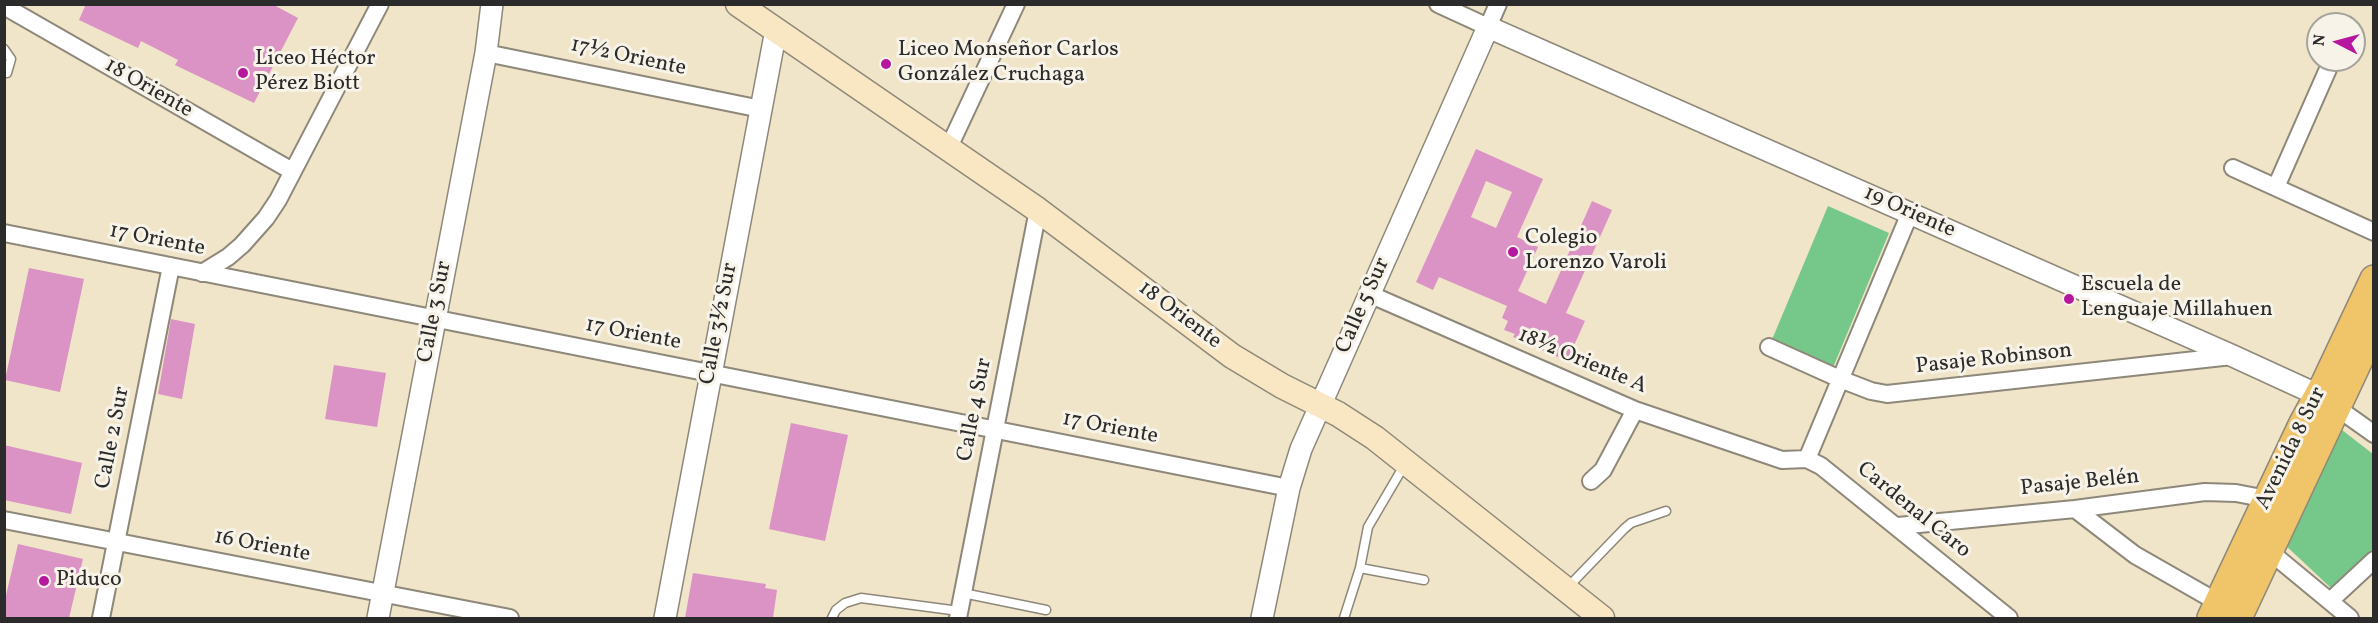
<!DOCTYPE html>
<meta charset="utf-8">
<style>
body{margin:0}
#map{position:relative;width:2378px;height:623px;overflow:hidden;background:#f0e4c9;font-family:Vollkorn,serif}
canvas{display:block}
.frame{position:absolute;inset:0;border:6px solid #2b2b2b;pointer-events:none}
.north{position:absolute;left:2306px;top:12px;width:60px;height:60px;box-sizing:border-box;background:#f7f3e8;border:2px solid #a5a39c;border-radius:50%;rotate:276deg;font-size:16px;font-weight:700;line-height:24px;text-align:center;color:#2b2b2b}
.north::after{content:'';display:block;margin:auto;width:21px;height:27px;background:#b5179e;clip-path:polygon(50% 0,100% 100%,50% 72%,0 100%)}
</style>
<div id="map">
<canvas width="2378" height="623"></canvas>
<div class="frame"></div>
<div class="north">N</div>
</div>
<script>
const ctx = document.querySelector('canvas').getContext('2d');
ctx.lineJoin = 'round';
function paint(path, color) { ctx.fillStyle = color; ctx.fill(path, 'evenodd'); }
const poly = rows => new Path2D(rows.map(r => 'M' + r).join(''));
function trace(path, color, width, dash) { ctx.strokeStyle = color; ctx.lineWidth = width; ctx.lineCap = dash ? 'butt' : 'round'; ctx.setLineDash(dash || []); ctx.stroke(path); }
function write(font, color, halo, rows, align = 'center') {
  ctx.font = font + ' Vollkorn,serif'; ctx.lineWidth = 6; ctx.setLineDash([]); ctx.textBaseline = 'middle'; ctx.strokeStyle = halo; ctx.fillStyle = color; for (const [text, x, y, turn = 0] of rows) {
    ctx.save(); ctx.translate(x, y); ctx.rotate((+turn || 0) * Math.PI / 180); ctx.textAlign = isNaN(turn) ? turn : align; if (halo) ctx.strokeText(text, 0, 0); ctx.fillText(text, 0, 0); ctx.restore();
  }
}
paint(poly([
 [1828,206,1889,233,1832,370,1771,342],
 [2342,430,2373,454,2373,549,2331,588,2283,543]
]), '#76c88a');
paint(poly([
 [86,4,272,4,298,18,254,103,175,65,178,60,141,41,138,48,79,20],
 [1476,149,1543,179,1517,237,1538,247,1518,291,1546,304,1592,201,1612,210,1566,313,1585,321,1567,361,1513,337,1515,334,1504,330,1508,321,1502,318,1507,306,1439,277,1433,290,1416,282],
 [1486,181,1512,192,1496,228,1471,217],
 [29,268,84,279,60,392,5,380],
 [171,319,195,324,182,399,158,394],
 [334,365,386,373,377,427,325,419],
 [791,423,848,435,825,541,769,529],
 [4,445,82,463,71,514,4,500],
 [18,544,83,559,69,618,4,618,4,604],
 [693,573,766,584,765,588,777,590,773,618,685,618]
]), '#da93c4');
const service = poly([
 [4,49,11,59,7,73],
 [1360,568,1424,580],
 [1568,587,1624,529,1631,523,1666,511],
 [963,593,1046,610],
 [832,618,836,610,845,603,861,598,959,611],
 [1344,618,1360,568,1368,527,1405,464]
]);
const minor = poly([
 [1438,4,1488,27,1498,4],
 [4,6,292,171],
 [486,53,761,109],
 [949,147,1016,4],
 [2233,168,2374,232],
 [2276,187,2332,60],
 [4,233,1289,488],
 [202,273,228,257,242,245,266,218,278,200,380,4],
 [1369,294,1635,410,1782,460,1807,459,1821,466,2009,618],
 [1769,347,1840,379,1871,391,1887,394,2232,356],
 [2336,407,2374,434],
 [1807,459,1910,213],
 [1591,481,1603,470,1635,410],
 [2075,509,2135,555,2219,603],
 [4,520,510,618],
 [1898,526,2075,509,2205,492,2236,493,2267,499],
 [2269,551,2350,618],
 [2330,601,2374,560],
 [101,618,171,266],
 [958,618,1038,210]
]);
const tertiary = poly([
 [378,618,486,53,492,4],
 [665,618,776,30],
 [1262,618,1289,488,1301,449,1488,27,2233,356,2318,395,2331,404]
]);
const secondary = poly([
 [738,4,1038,210,1232,356,1282,386,1338,414,1375,438,1602,618]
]);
const primary = poly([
 [2211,618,2303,423,2325,383,2374,279],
 [2238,618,2374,328]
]);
trace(service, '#8e887a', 11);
trace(minor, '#8e887a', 20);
trace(tertiary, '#8e887a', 24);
trace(secondary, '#8e887a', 27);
trace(primary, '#8e887a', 30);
trace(service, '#fff', 8);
trace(minor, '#fff', 16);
trace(tertiary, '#fff', 21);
trace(secondary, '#f9e7c3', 24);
trace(primary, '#f0c469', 27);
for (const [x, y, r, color] of [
 [886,64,6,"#b5179e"],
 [243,73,6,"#b5179e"],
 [1513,252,6,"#b5179e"],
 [2069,299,6,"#b5179e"],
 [44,581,6,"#b5179e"]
]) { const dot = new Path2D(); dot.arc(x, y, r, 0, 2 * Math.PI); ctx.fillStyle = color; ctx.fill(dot); trace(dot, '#f7f3e8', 2); }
write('22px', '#2b2b2b', '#f7f3e8', [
 ["Liceo Monseñor Carlos",898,51],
 ["González Cruchaga",898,76],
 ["Liceo Héctor",255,60],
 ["Pérez Biott",255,85],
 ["Colegio",1525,239],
 ["Lorenzo Varoli",1525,264],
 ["Escuela de",2081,286],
 ["Lenguaje Millahuen",2081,311],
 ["Piduco",56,581]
], 'left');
write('22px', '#2b2b2b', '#f7f3e8', [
 ["17½ Oriente",628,58,12],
 ["18 Oriente",148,89,30],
 ["19 Oriente",1909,213,24],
 ["17 Oriente",157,241,11],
 ["Calle 5 Sur",1364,306,-66],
 ["Calle 3 Sur",436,312,-79],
 ["18 Oriente",1179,316,37],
 ["Calle 3½ Sur",720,324,-79],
 ["17 Oriente",633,335,11],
 ["Pasaje Robinson",1994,360,-6],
 ["18½ Oriente A",1582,362,23],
 ["Calle 4 Sur",976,410,-79],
 ["17 Oriente",1110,429,11],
 ["Calle 2 Sur",114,438,-79],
 ["Avenida 8 Sur",2292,449,-64],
 ["Pasaje Belén",2080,484,-6],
 ["Cardenal Caro",1913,511,39],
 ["16 Oriente",262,547,11]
]);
</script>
